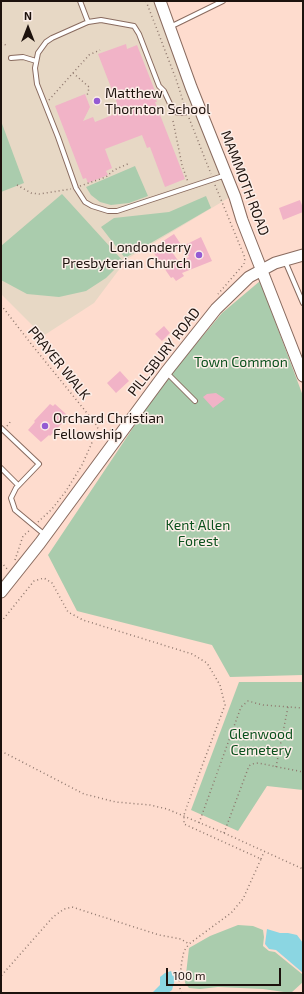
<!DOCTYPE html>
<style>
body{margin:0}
#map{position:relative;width:304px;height:994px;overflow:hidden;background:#fedcce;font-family:"Exo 2",sans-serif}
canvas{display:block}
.frame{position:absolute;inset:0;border:2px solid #1d120d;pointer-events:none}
.north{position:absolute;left:8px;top:8px;width:40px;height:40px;-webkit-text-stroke:3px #fceee8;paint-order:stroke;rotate:0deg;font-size:11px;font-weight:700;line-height:16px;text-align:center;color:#1d120d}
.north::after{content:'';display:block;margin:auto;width:14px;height:18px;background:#1d120d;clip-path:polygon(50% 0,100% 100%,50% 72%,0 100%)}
.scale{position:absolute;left:166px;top:968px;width:115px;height:18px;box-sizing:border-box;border:2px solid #1d120d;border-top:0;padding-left:5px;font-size:12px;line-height:14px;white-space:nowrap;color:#1d120d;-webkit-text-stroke:3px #fceee8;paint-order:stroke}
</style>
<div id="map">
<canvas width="304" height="994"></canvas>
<div class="frame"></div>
<div class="north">N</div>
<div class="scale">100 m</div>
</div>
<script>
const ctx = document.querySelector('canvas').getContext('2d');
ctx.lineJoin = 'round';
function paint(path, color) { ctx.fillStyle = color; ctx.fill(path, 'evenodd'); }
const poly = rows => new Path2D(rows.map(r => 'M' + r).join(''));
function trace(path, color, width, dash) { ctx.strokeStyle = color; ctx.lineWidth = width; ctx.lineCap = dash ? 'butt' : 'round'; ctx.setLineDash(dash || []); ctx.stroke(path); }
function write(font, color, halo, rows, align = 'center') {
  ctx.font = font + ' "Exo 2",sans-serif'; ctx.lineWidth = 3; ctx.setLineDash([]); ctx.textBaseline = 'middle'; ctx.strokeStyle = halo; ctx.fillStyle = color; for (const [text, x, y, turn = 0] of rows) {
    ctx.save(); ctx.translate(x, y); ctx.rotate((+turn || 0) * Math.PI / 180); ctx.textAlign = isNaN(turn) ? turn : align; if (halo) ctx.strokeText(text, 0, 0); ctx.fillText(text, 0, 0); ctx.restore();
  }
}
paint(poly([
 [1,1,155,1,230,197,127,259,94,303,43,336,1,294]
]), '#e7d8c5');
paint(poly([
 [1,121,24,183,1,192],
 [135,166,148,196,129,203,111,205,100,202,91,195,86,187],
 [62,194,123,261,106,278,86,291,59,297,27,294,1,280,1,246],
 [206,196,211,208,125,258,101,227,114,218,169,212],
 [260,281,303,396,303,675,230,677,212,645,77,611,48,555,161,386,222,313],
 [239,682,303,682,303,790,267,786,238,831,191,810],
 [238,925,253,926,263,930,264,937,263,946,269,951,275,952,302,974,303,982,291,993,263,989,218,987,200,989,189,988,185,983,189,948,210,936]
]), '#aaccad');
paint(poly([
 [267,929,280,933,288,933,297,935,303,943,303,973,276,950,269,949,265,944],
 [171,971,175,979,172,990,168,993,152,993,160,985,160,977,165,973]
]), '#8bd6e2');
paint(poly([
 [126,44,127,49,137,45,155,91,153,91,157,102,155,102,185,179,165,187,150,147,147,148,142,135,105,149,112,168,106,171,108,175,88,183,86,178,83,179,55,106,85,94,90,107,83,121,93,117,95,122,115,114,112,105,117,103,98,54],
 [300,200,303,208,303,212,283,220,279,208],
 [174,234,182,246,172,252,179,262,189,257,183,246,201,237,212,261,182,273,184,276,176,281,173,277,171,278,151,249],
 [164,326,170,333,162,341,155,334],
 [120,371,129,381,116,393,107,383],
 [216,393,225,399,213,408,203,397,207,394],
 [50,404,53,406,55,404,66,414,64,416,66,419,50,436,49,435,41,442,28,430,35,422,34,421]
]), '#f1b3c7');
const lane = poly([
 [80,1,88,22],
 [170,27,223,1],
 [11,58,23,57,36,61],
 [199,110,182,113,175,112,172,108,164,91,159,86,139,34,134,26,101,20,88,22,52,38,46,42,38,53,35,68,37,84,58,137,76,188,85,202,92,206,108,211,117,211,226,175],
 [285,261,303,303],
 [167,373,195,401],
 [1,428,39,464,16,488,11,498,15,510,45,535],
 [1,468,18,485]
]);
const secondary = poly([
 [160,1,191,87,235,197,242,220,303,376],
 [1,592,40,543,166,372,216,309,249,277,275,263,303,255]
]);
trace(lane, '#896b5f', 6);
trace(secondary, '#896b5f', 13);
trace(poly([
 [146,1,176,79,184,104],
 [1,43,6,45],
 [73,73,89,87,88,93,86,97],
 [49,100,89,55,100,50],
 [189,118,211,174],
 [173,121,182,165,188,182],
 [17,185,31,193,39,194,71,189],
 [215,185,245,258,244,264,218,294],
 [80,186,106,177,114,170,130,163],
 [1,305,32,345,95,423,101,434],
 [7,426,11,421],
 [38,522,52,509,66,491,82,465,94,438,112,429],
 [15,560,23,536,30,530],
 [1,562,8,570],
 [1,622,34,581,44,578,52,583,68,612,83,620,192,654,207,663,220,685,225,705,187,806,184,815,184,824,261,859,243,899,231,913,189,944,181,939,159,935,72,907,64,909,53,917,1,976],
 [1,751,84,794,116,802,150,805,167,809,224,833,303,869],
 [276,767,288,707],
 [199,823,241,707,248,701,263,705,303,708],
 [224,833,249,766,252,764,258,763,303,772],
 [261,859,264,852],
 [181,993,179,984,182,960,184,951,189,944]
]), '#8f786e', 1.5, [1, 3]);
trace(lane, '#fff', 4);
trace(secondary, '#fff', 11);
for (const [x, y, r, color] of [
 [97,101,4,"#935bd3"],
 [199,255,4,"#935bd3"],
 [45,426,4,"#935bd3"]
]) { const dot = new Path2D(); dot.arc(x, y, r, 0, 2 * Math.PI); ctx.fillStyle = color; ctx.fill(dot); trace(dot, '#fceee8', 1.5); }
write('14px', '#1d120d', '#fceee8', [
 ["Matthew",105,93],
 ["Thornton School",105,109],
 ["Londonderry",191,247,"right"],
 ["Presbyterian Church",191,263,"right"],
 ["Orchard Christian",53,418],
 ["Fellowship",53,434]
], 'left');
write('14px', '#1d120d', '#fceee8', [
 ["MAMMOTH ROAD",245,183,69],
 ["PILLSBURY ROAD",164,352,-52],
 ["PRAYER WALK",59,363,51]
]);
write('14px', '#0a501c', '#fceee8', [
 ["Town Common",241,362],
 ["Kent Allen",198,525],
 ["Forest",198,541],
 ["Glenwood",261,734],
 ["Cemetery",261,750]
]);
</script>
